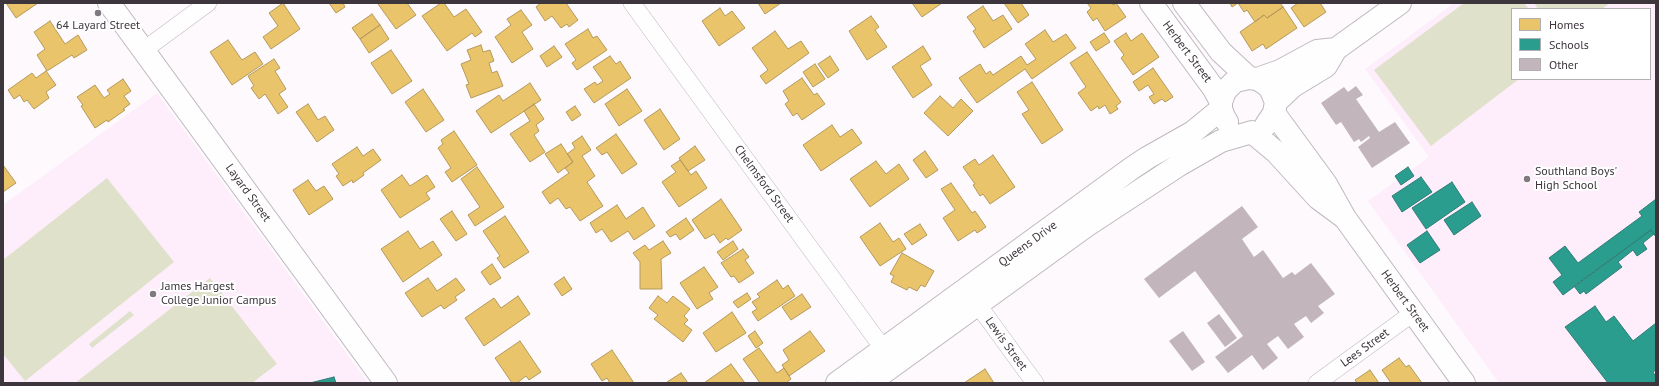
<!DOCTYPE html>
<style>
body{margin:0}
#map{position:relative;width:1659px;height:386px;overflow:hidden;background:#fdf9fd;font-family:"PT Sans",sans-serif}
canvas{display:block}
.frame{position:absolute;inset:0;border:4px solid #3d363d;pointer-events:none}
.legend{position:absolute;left:1511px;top:8px;width:140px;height:72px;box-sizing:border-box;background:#fff;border:1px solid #b1afb1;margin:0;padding:5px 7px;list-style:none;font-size:12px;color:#3d363d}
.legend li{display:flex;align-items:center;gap:8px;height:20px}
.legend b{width:20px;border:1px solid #b1afb1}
</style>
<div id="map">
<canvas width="1659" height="386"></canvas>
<div class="frame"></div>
<ul class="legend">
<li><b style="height:11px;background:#e9c46a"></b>Homes</li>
<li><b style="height:11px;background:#2a9d8f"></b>Schools</li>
<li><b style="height:11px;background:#c2b5bb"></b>Other</li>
</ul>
</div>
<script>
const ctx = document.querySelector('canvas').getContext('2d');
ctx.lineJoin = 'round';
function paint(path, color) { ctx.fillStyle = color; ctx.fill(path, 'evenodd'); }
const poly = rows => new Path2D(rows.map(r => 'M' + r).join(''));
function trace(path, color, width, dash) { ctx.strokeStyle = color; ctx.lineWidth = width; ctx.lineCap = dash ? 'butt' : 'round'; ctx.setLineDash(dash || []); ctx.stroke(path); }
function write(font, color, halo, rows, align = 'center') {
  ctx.font = font + ' "PT Sans",sans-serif'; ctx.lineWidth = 4; ctx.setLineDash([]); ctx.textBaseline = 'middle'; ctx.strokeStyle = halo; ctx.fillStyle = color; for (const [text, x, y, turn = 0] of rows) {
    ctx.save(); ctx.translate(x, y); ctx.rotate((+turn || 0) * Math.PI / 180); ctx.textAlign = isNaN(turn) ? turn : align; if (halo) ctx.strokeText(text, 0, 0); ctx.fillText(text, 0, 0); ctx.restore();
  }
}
paint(poly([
 [1454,3,1656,3,1656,383,1499,383,1368,201,1429,157,1365,69],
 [1512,9,1650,9,1650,79,1512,79],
 [157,93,368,383,3,383,3,205]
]), '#feeefc');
paint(poly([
 [1464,3,1524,3,1529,9,1512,9,1512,79,1519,79,1431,146,1374,70],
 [1534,3,1610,3,1602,9,1538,9],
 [107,178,174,262,25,381,3,354,3,260],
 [210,278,277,364,252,383,75,383],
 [130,311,134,315,92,348,89,344]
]), '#e0e1cb');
const homes = poly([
 [6,3,38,3,16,18,6,3],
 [283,3,300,29,271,49,263,37,278,26,269,13,283,3],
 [329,3,343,3,345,7,336,13,329,3],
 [379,3,407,3,416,15,396,29,378,4,379,3],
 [441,3,444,3,454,17,466,9,482,32,475,37,472,33,447,51,422,16,441,3],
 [541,3,566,3,578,20,569,27,567,24,561,28,552,16,545,21,536,7,541,3],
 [758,3,781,3,765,14,758,3],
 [912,3,942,3,922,17,912,3],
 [1004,3,1021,3,1029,15,1018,23,1004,3],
 [1087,3,1112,3,1113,5,1116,3,1126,17,1105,31,1097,18,1093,21,1087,12,1091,8,1087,3],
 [1230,3,1280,3,1283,7,1267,18,1264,15,1255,22,1247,10,1244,12,1238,3,1232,7,1230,3],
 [1298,3,1320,3,1326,12,1304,27,1291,8,1298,3],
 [983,6,993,21,1003,15,1012,29,984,48,973,31,976,29,967,17,983,6],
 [1283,7,1297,28,1266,49,1263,44,1252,51,1240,32,1264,15,1267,18,1283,7],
 [720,8,725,16,732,11,745,28,719,46,702,21,720,8],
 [521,10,532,25,522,32,533,49,512,63,495,37,511,25,507,19,521,10],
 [372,14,380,25,360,39,352,28,372,14],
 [871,16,879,27,875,30,887,47,867,60,849,31,871,16],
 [50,21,65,44,78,35,87,50,74,58,72,55,47,71,37,55,45,49,34,32,50,21],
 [380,25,389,39,369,53,360,39,380,25],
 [588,29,593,38,597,36,607,50,577,70,572,63,576,60,565,44,588,29],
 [1045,30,1053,42,1066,34,1076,48,1032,79,1025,69,977,103,959,78,980,64,986,74,990,71,993,75,1021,56,1027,65,1036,59,1025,44,1045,30],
 [775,31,788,49,801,41,809,53,766,84,760,76,768,70,752,48,775,31],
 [1104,33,1110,42,1096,51,1090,42,1104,33],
 [1126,33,1131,41,1142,33,1159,57,1133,75,1121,58,1124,55,1114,41,1126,33],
 [228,40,242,60,255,52,263,64,232,85,210,52,228,40],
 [481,45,483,52,490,50,494,61,489,63,492,73,497,71,503,86,471,98,466,85,469,84,461,64,471,60,467,50,481,45],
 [554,46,562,57,547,67,540,56,554,46],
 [923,46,931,59,920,66,932,85,913,98,892,67,923,46],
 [391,50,412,81,392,94,371,63,391,50],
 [1087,52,1121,102,1116,106,1118,109,1110,114,1105,105,1099,109,1098,106,1091,111,1078,93,1086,87,1070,63,1087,52],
 [610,56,616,64,620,61,631,78,594,103,584,89,595,82,597,85,603,81,593,67,610,56],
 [830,56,839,70,828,78,818,64,830,56],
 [274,59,280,68,275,71,286,89,279,94,288,107,278,114,265,94,259,99,251,88,254,86,248,76,274,59],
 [815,64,825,79,813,87,803,72,815,64],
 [1153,68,1173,97,1165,102,1162,99,1154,104,1149,97,1154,94,1148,85,1139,91,1133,82,1153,68],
 [46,71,56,85,46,92,49,98,34,109,27,100,24,102,20,95,14,99,8,90,32,73,36,78,46,71],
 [802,78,814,95,817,93,825,104,802,120,797,113,793,116,785,104,789,101,783,91,802,78],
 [123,79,131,91,124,96,130,104,123,109,125,110,108,122,107,120,95,128,81,106,83,105,77,97,95,85,104,98,110,94,107,90,123,79],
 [1032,82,1063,130,1042,144,1022,114,1029,110,1017,92,1032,82],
 [530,83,541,100,491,133,476,111,499,95,503,101,530,83],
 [423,89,444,120,426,132,405,102,423,89],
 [627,89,642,111,619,126,605,104,627,89],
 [940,96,953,108,961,99,973,111,948,136,924,113,940,96],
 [308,104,318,120,325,116,334,130,317,142,296,112,308,104],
 [534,104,544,119,536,125,539,131,534,135,545,152,530,162,510,134,530,121,524,111,534,104],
 [575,106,581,115,572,121,566,112,575,106],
 [660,109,680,139,664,150,644,120,660,109],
 [832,125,840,137,852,129,862,143,821,171,803,145,832,125],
 [454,131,477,165,452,182,445,172,451,168,438,148,443,144,441,140,454,131],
 [616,134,637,164,622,174,607,152,602,155,596,148,616,134],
 [582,136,591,150,582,156,595,176,587,182,603,206,580,221,570,207,566,209,558,198,550,204,542,192,569,173,565,168,573,162,567,154,575,148,572,143,582,136],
 [561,144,573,162,558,173,545,154,561,144],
 [695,146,705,160,688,171,679,158,695,146],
 [357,147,363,156,373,149,381,160,363,173,364,175,353,183,352,180,343,186,336,176,339,174,332,164,357,147],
 [925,151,938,170,926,178,913,160,925,151],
 [993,155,1015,187,990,204,983,194,980,196,973,185,975,184,963,167,975,159,979,165,993,155],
 [680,160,691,175,696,171,707,188,679,207,662,182,676,172,671,166,680,160],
 [876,161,886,174,899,164,909,179,870,207,850,179,876,161],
 [3,165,16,183,3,192,3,165],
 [477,167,504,207,475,226,468,215,480,207,461,179,477,167],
 [402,175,410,186,427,175,435,187,426,193,430,199,400,218,381,190,402,175],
 [308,180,316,191,324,186,333,199,309,215,293,190,308,180],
 [951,183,972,213,975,211,986,227,977,233,975,230,958,241,943,218,955,210,941,189,951,183],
 [721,199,742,230,728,240,726,238,720,243,714,234,705,239,692,220,721,199],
 [617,205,626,219,643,207,655,226,634,240,628,231,611,242,602,229,596,233,590,223,617,205],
 [452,211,467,234,456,241,440,219,452,211],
 [505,216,529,252,504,268,497,258,500,256,483,231,505,216],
 [686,218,694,230,680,240,676,234,670,237,666,232,686,218],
 [880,223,893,242,899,238,906,249,880,266,860,237,880,223],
 [920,224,927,235,912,245,904,234,920,224],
 [408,231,420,249,433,241,442,255,403,282,381,249,408,231],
 [663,241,671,253,661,259,662,289,640,289,640,262,633,253,645,245,649,250,663,241],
 [733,241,738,249,723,260,717,252,733,241],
 [743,249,749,257,745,260,754,273,739,283,734,276,731,277,721,263,743,249],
 [902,253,934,271,925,287,921,285,917,291,909,287,907,290,891,282,894,276,890,274,902,253],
 [492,264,501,278,490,285,481,272,492,264],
 [704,267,718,287,709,293,713,299,697,309,680,283,704,267],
 [564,277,572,289,562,296,554,284,564,277],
 [428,278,437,291,456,278,465,290,455,297,457,300,444,309,441,305,422,317,405,293,428,278],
 [777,280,783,289,788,285,795,296,758,321,752,312,757,309,752,302,760,297,757,294,777,280],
 [747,293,751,299,738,308,733,302,747,293],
 [802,294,811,307,791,320,782,307,802,294],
 [518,296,530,314,484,346,465,318,494,298,501,308,518,296],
 [658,296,667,303,673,296,690,309,684,316,688,320,684,324,692,330,683,342,654,319,658,315,649,308,658,296],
 [732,312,746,333,716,352,703,333,732,312],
 [755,331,763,343,756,348,748,336,755,331],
 [810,331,825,351,789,376,782,365,789,360,783,350,810,331],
 [520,341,541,372,529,380,526,376,517,383,512,383,495,358,520,341],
 [759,348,777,373,784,368,791,379,786,383,760,383,743,359,759,348],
 [612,350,634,383,610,383,607,378,602,381,591,364,612,350],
 [1399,358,1406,367,1409,365,1422,383,1391,383,1382,370,1399,358],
 [731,364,745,383,704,383,731,364],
 [985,369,994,383,964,383,985,369],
 [1370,370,1379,383,1357,383,1355,380,1370,370],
 [681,373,688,383,668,383,667,382,681,373]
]);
paint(homes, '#e9c46a');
trace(homes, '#b5995c', 1);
const schools = poly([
 [1408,167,1414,176,1401,185,1395,176,1408,167],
 [1421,177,1432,192,1402,212,1392,196,1421,177],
 [1452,182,1465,202,1426,229,1412,208,1452,182],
 [1656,199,1656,237,1651,230,1563,295,1553,282,1562,275,1549,258,1565,246,1578,263,1642,216,1639,212,1656,199],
 [1472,202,1481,216,1454,235,1444,220,1472,202],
 [1651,230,1654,234,1643,243,1647,249,1637,256,1633,250,1618,262,1622,267,1586,294,1584,291,1580,294,1574,286,1651,230],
 [1427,231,1440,250,1420,263,1407,245,1427,231],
 [1595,306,1606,322,1614,316,1633,341,1656,323,1656,370,1653,372,1656,377,1656,383,1608,383,1565,327,1595,306],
 [334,377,336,383,310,383,334,377]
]);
paint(schools, '#2a9d8f');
trace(schools, '#307e76', 1);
paint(poly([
 [1356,86,1363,95,1356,99,1379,132,1395,122,1410,143,1372,168,1358,147,1370,138,1369,136,1361,142,1359,139,1354,142,1341,122,1336,125,1321,103,1344,87,1348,92],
 [1242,206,1258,227,1242,239,1254,257,1263,250,1283,278,1292,272,1295,275,1311,263,1335,294,1318,306,1324,313,1311,323,1306,316,1294,324,1304,337,1288,349,1278,336,1267,344,1278,358,1263,370,1252,355,1228,373,1215,357,1243,336,1195,271,1159,298,1144,279],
 [1219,314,1237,338,1225,347,1207,323],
 [1183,331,1205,362,1192,371,1169,341]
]), '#c2b5bb');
const street = poly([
 [632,3,890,358],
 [144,50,208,3],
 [978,305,1035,383],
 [1317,383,1413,313]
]);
const secondary = poly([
 [109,3,386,383],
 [1151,3,1214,89,1221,102,1221,109,1224,117,1227,122],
 [1184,3,1221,52,1249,78],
 [1257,79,1280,71,1317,51,1336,49],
 [1221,102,1225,91,1235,81,1249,78,1257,79,1264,83,1270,88,1276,102,1274,113,1266,125],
 [1276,102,1293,86,1326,66,1336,49,1400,3],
 [1274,113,1326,184,1345,218,1464,383],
 [837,383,1132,168,1147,158,1193,132,1221,109],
 [869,383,1086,226,1179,165,1221,141,1252,132,1276,152,1318,198,1345,218]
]);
trace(street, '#beb9be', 18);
trace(secondary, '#beb9be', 24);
trace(street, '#fffeff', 17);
trace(secondary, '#fffeff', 22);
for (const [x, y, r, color] of [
 [98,13,4,"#807a80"],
 [1527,179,4,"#807a80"],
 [153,294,4,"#807a80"]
]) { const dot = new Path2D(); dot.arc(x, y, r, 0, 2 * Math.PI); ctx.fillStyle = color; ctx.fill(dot); trace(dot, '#fff', 1.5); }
write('12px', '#3d363d', '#fff', [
 ["64 Layard Street",98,26,"center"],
 ["Southland Boys'",1535,172],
 ["High School",1535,186],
 ["James Hargest",161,287],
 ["College Junior Campus",161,301]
], 'left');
write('12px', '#3d363d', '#fff', [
 ["Herbert Street",1187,52,53],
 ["Chelmsford Street",764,184,54],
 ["Layard Street",248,193,54],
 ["Queens Drive",1028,244,-36],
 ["Herbert Street",1405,301,54],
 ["Lewis Street",1006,344,54],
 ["Lees Street",1365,348,-36]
]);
</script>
